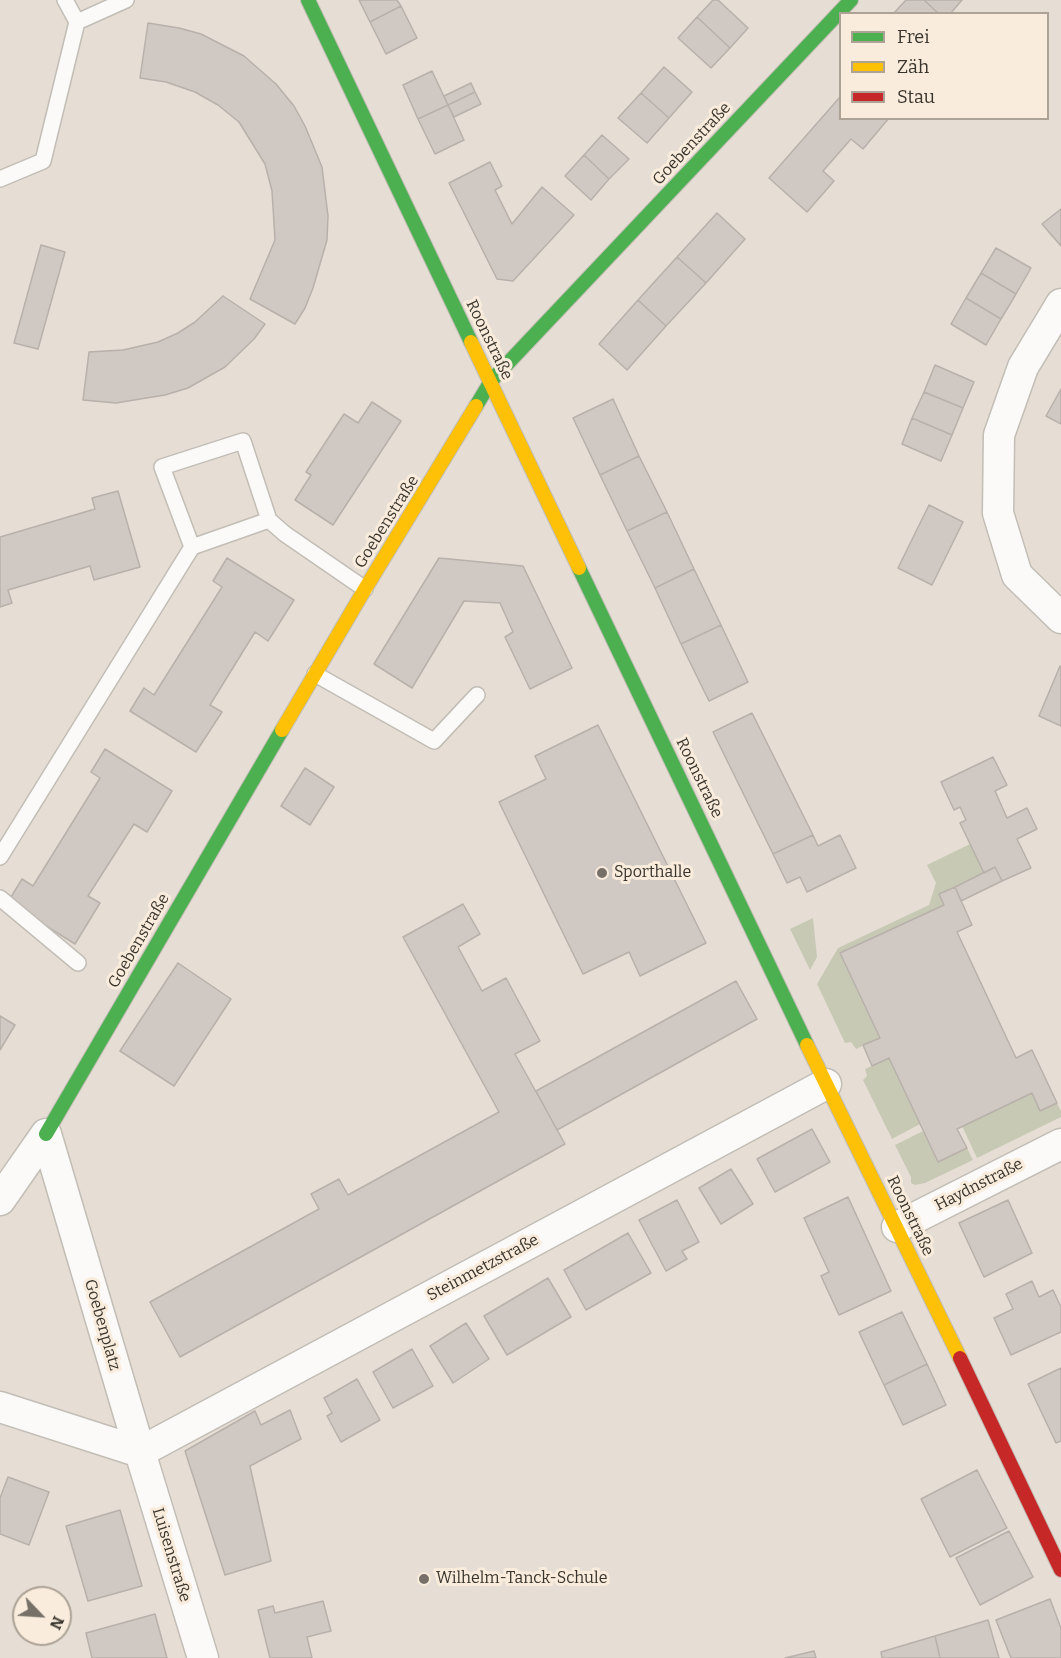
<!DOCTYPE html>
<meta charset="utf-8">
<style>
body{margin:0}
#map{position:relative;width:1061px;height:1658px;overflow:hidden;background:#e6ded5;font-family:Bitter,serif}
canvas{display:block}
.legend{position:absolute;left:839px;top:12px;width:210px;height:108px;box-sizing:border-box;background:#f9ecdc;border:2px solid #aca296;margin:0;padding:8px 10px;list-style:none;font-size:18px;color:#39342d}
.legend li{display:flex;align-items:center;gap:12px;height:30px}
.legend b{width:30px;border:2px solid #aca296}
.north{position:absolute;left:12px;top:1586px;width:60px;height:60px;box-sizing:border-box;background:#f9ecdc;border:2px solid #aca296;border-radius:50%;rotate:115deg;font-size:16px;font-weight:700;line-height:24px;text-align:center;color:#39342d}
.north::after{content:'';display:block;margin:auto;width:21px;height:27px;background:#767068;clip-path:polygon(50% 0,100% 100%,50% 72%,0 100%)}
</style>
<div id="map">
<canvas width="1061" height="1658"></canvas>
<ul class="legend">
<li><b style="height:8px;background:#4caf50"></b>Frei</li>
<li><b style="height:8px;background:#ffc107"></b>Zäh</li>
<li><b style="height:8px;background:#c62828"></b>Stau</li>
</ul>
<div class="north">N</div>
</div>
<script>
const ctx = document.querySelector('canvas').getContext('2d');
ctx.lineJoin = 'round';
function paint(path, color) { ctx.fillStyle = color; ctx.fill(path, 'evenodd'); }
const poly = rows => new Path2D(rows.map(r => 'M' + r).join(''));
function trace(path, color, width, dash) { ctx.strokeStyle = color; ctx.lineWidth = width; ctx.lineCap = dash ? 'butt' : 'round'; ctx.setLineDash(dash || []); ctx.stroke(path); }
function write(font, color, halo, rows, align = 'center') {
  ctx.font = font + ' Bitter,serif'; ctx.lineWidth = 6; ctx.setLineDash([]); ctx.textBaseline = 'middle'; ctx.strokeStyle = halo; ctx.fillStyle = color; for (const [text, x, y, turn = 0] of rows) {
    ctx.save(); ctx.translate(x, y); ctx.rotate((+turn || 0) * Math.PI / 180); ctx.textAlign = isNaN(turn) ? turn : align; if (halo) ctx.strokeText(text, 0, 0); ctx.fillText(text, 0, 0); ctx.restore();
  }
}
paint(poly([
 [970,844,984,873,939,894,944,905,840,953,880,1038,856,1049,851,1042,845,1043,817,984,838,948,929,905,936,883,927,865],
 [813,918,817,957,810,970,790,929],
 [889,1058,920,1124,892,1139,863,1080,867,1076,865,1069],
 [1032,1093,1040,1110,1057,1103,1061,1111,1061,1117,977,1158,962,1126],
 [923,1131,938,1162,967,1148,973,1160,925,1183,915,1185,911,1183,911,1177,895,1145]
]), '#c7c9b4');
const building = poly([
 [359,0,397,0,401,6,370,22,359,0],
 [713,0,718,0,748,28,730,48,697,17,713,0],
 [906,0,924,0,939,14,893,14,906,0],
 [924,0,962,0,950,14,939,14,924,0],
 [401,6,417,38,386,54,370,22,401,6],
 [697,17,730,48,711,68,678,38,697,17],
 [148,23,179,28,201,34,244,56,276,84,294,106,305,126,322,167,328,216,327,240,313,288,305,308,295,324,250,299,275,240,272,191,265,164,239,122,218,105,195,92,166,82,140,78,148,23],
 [664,67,692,92,669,118,641,93,664,67],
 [432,71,448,105,418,119,403,85,432,71],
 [471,83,475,92,448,105,444,96,471,83],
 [475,92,481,104,454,117,448,105,475,92],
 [641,93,669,118,647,143,618,118,641,93],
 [840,97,840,118,889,118,863,149,851,139,823,171,834,181,807,212,769,178,840,97],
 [448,105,464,140,435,154,418,119,448,105],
 [602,135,629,159,609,179,584,155,602,135],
 [584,155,609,179,591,200,565,176,584,155],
 [490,162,502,186,495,190,512,224,542,187,574,215,513,281,497,279,449,183,490,162],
 [1061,209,1061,246,1042,224,1061,209],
 [717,213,745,239,706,283,677,257,717,213],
 [41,245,65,252,38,349,14,343,41,245],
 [996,248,1031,268,1016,294,981,273,996,248],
 [677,257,706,283,666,326,638,300,677,257],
 [981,273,1016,294,1001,319,966,298,981,273],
 [223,296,265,324,254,339,225,367,188,388,165,395,116,403,83,400,89,352,123,350,158,342,178,333,195,322,223,296],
 [966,298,1001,319,986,345,951,324,966,298],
 [638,300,666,326,627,370,599,344,638,300],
 [935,365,974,382,963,408,924,392,935,365],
 [1061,389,1061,424,1046,416,1061,389],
 [924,392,963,408,952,435,912,418,924,392],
 [613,399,639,456,600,475,573,418,613,399],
 [372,402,401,421,333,525,295,500,311,475,306,472,344,414,358,423,372,402],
 [912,418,952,435,941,461,902,444,912,418],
 [639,456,667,512,627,531,600,475,639,456],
 [118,491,140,567,94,580,90,566,8,590,12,603,0,607,0,537,95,509,92,498,118,491],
 [929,505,963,522,932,585,898,568,929,505],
 [667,512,694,569,655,588,627,531,667,512],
 [227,558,294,600,268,641,255,632,210,705,222,712,196,752,130,711,144,688,154,695,222,587,213,581,227,558],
 [439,558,523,566,572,668,530,689,505,637,513,632,500,603,464,601,412,688,374,664,439,558],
 [694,569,721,625,681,644,655,588,694,569],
 [721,625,748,682,709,701,681,644,721,625],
 [1060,666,1061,666,1061,726,1039,716,1060,666],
 [752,713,813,835,773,854,713,732,752,713],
 [598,725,706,943,640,976,629,952,583,974,499,802,546,779,535,756,598,725],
 [105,749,172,791,147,832,134,824,88,896,100,903,75,944,8,902,22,879,33,886,100,778,91,772,105,749],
 [993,757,1007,785,995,791,1007,818,1027,808,1037,829,1017,839,1031,868,1002,881,995,867,984,873,960,823,966,820,960,807,954,810,941,782,993,757],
 [305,768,334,787,310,825,281,806,305,768],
 [813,835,818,846,840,835,856,868,807,892,800,877,787,883,773,854,813,835],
 [995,867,1002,881,961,901,955,887,995,867],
 [955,887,972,925,957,932,1016,1058,1032,1050,1057,1103,1040,1111,1032,1093,957,1129,967,1148,938,1162,889,1058,872,1066,863,1045,880,1038,840,953,944,905,939,894,955,887],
 [463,904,480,934,458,947,482,991,506,978,540,1041,515,1054,565,1144,180,1357,150,1302,319,1209,311,1194,339,1179,348,1195,499,1112,403,937,463,904],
 [178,963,231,999,174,1086,120,1051,178,963],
 [736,981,757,1019,557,1130,536,1091,736,981],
 [0,1016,15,1025,0,1050,0,1016],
 [812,1129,830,1162,775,1192,757,1159,812,1129],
 [731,1169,753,1204,721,1224,699,1188,731,1169],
 [848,1197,891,1291,839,1315,821,1276,829,1272,804,1218,848,1197],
 [677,1200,699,1242,682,1251,687,1259,666,1271,639,1220,677,1200],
 [1008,1200,1032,1253,984,1277,959,1223,1008,1200],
 [628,1233,651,1273,586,1310,564,1270,628,1233],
 [548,1278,571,1317,507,1355,484,1316,548,1278],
 [1032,1281,1039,1297,1053,1290,1061,1307,1061,1332,1011,1355,994,1318,1013,1309,1006,1294,1032,1281],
 [902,1312,927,1364,884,1385,859,1332,902,1312],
 [466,1323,489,1359,453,1383,430,1346,466,1323],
 [412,1349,433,1386,393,1408,373,1372,412,1349],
 [927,1364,946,1405,903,1425,884,1385,927,1364],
 [1061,1368,1061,1441,1056,1443,1028,1384,1061,1368],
 [357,1379,380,1420,341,1442,327,1416,332,1413,324,1398,357,1379],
 [290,1410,301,1439,250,1466,271,1561,225,1575,185,1451,255,1411,261,1425,290,1410],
 [977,1470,1007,1528,950,1557,921,1499,977,1470],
 [8,1477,49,1492,29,1545,0,1534,0,1498,8,1477],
 [120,1510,142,1586,88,1601,66,1526,120,1510],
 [1009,1531,1033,1577,980,1605,956,1558,1009,1531],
 [1050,1599,1061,1628,1061,1658,1011,1658,996,1620,1050,1599],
 [323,1601,331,1631,307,1637,312,1658,270,1658,258,1610,273,1606,275,1613,323,1601],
 [155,1614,167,1658,92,1658,86,1633,155,1614],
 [988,1620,999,1658,940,1658,935,1636,988,1620],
 [935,1636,940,1658,882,1658,881,1652,935,1636],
 [814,1651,816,1658,785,1658,814,1651]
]);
paint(building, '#d0c8c3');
trace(building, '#b8b0ab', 1.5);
const lane = poly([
 [65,0,77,22],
 [0,179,43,161,77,22,126,0],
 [269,520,192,547,162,467,243,441,269,520,285,534,365,589],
 [315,674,434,741,477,695],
 [0,857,192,547],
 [0,898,78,963]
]);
const street = poly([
 [1061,304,1023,367,999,435,998,513,1017,575,1061,618],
 [0,1200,46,1134,140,1452,0,1407],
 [897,1227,1061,1144],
 [203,1658,140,1452,826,1084]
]);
const fast = poly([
 [308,0,471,342],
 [476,406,491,381,851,0],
 [579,568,807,1045],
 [46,1134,282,730]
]);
const slow = poly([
 [471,342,579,568],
 [282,730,365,589,476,406],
 [807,1045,960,1358]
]);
const jam = poly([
 [960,1358,1061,1570]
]);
trace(lane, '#c2bdb5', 18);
trace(street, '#c2bdb5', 33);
trace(fast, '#c2bdb5', 16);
trace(slow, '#c2bdb5', 16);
trace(jam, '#c2bdb5', 16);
trace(lane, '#fbfaf9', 15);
trace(street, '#fbfaf9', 30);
trace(fast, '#4caf50', 14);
trace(slow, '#ffc107', 14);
trace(jam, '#c62828', 14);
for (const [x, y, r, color] of [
 [602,873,6,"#767068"],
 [424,1579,6,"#767068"]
]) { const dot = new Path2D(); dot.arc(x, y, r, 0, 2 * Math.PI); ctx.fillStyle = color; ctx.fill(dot); trace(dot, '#f9ecdc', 2); }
write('16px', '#39342d', '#f9ecdc', [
 ["Goebenstraße",692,144,-47],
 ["Roonstraße",489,340,64],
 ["Goebenstraße",387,522,-58],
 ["Roonstraße",699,778,64],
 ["Goebenstraße",139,941,-60],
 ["Haydnstraße",979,1185,-27],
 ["Roonstraße",910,1216,64],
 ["Steinmetzstraße",483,1268,-28],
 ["Goebenplatz",102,1325,74],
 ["Luisenstraße",171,1555,73]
]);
write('16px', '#39342d', '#f9ecdc', [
 ["Sporthalle",614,873],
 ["Wilhelm-Tanck-Schule",436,1579]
], 'left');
</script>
